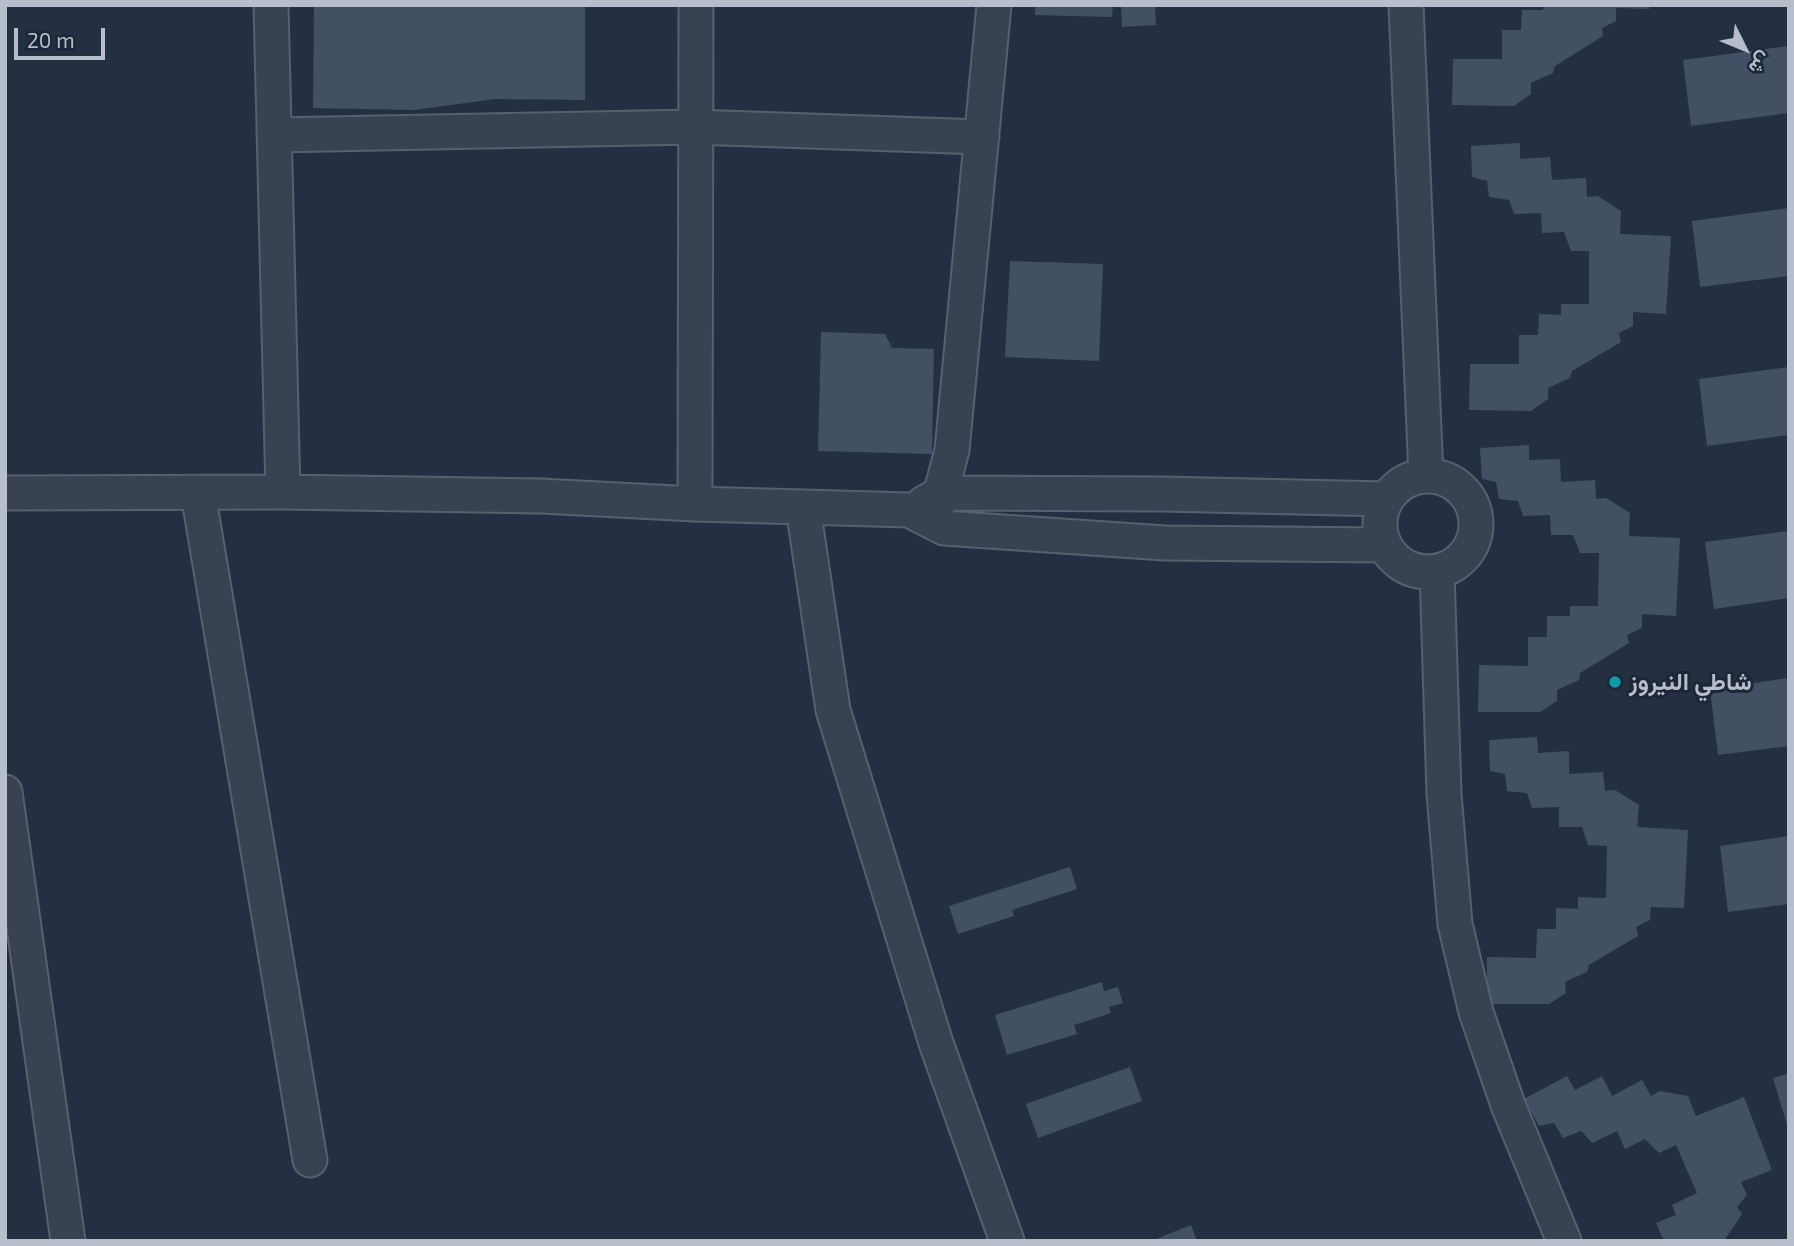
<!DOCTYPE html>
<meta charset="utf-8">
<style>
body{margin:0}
#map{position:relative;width:1794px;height:1246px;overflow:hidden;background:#243042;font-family:"Exo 2",Vazirmatn,sans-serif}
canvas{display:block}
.frame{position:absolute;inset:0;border:7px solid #b6becc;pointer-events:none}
.north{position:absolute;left:1710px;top:14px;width:70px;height:70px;-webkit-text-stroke:5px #1e2737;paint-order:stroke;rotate:133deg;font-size:19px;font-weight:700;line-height:28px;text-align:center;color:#b6becc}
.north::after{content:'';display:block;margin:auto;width:24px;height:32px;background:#b6becc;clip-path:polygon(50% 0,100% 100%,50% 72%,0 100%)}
.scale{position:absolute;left:14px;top:28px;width:91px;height:32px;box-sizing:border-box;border:4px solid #b6becc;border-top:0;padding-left:9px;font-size:21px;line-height:24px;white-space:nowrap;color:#b6becc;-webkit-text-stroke:5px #1e2737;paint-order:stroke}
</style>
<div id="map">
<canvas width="1794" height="1246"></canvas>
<div class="frame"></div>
<div class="north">ش</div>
<div class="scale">20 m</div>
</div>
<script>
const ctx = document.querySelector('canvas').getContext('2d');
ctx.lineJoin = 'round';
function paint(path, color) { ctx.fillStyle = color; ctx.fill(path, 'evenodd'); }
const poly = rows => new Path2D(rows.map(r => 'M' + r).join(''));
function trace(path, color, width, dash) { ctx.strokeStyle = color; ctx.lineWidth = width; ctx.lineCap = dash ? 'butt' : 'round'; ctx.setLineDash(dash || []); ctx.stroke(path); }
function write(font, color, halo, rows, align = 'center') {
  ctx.font = font + ' "Exo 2",Vazirmatn,sans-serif'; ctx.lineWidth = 6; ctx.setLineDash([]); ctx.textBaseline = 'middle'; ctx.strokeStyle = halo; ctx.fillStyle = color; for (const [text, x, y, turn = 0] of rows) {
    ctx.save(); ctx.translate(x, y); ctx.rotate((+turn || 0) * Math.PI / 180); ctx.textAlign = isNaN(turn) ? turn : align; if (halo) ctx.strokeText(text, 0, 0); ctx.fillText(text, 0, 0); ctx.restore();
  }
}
paint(poly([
 [314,5,585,5,585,100,495,99,414,110,313,108],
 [1035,5,1113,5,1112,17,1035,15],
 [1121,5,1155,5,1156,25,1122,27],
 [1544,5,1650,5,1649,9,1616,8,1616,21,1602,28,1603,36,1555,66,1553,73,1531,83,1531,94,1514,106,1452,105,1453,59,1502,59,1502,30,1521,30,1522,10,1543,10],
 [1789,46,1789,113,1691,126,1683,60],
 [1520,143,1520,159,1550,157,1552,180,1586,178,1587,197,1598,196,1621,211,1620,234,1671,236,1666,314,1633,312,1633,326,1619,333,1621,342,1572,371,1570,378,1548,388,1548,399,1531,411,1469,410,1470,364,1519,364,1519,335,1538,335,1539,314,1561,315,1561,304,1589,304,1589,251,1571,251,1564,232,1542,233,1541,213,1514,214,1509,200,1489,197,1487,181,1472,177,1471,146],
 [1789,208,1789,276,1700,287,1692,221],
 [1010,261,1103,264,1099,361,1005,357],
 [821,332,885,334,892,348,934,349,932,454,818,451],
 [1789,367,1789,435,1707,446,1699,379],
 [1529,445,1529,460,1560,459,1561,482,1595,480,1596,499,1606,498,1630,513,1629,536,1680,538,1676,616,1642,614,1642,628,1627,635,1629,643,1580,673,1579,680,1557,690,1557,701,1540,712,1478,712,1479,665,1528,666,1528,637,1547,637,1547,616,1570,616,1570,606,1598,606,1599,553,1580,553,1573,535,1551,535,1550,515,1523,516,1518,501,1499,499,1496,482,1482,479,1480,448],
 [1789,531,1789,598,1714,609,1705,542],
 [1789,678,1789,746,1718,755,1710,689],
 [1537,737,1538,753,1569,751,1569,774,1603,772,1605,791,1615,790,1639,805,1637,827,1688,830,1684,908,1651,907,1650,920,1636,927,1638,936,1589,965,1587,972,1565,982,1566,993,1549,1004,1487,1004,1487,957,1536,958,1537,929,1556,929,1556,908,1578,909,1578,897,1606,898,1607,846,1588,845,1582,827,1559,827,1559,807,1532,808,1527,793,1507,791,1505,774,1490,771,1489,740],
 [1789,836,1789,904,1728,912,1720,846],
 [1070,867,1077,889,1012,910,1014,916,958,934,949,906],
 [1102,982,1104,991,1118,987,1123,1003,1109,1007,1111,1013,1074,1025,1077,1034,1007,1055,995,1015],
 [1130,1067,1142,1101,1038,1138,1026,1104],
 [1789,1073,1789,1128,1788,1128,1773,1078],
 [1567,1076,1575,1090,1602,1076,1612,1096,1642,1080,1651,1096,1660,1091,1688,1096,1696,1116,1744,1097,1772,1170,1741,1182,1747,1195,1737,1207,1742,1214,1724,1241,1664,1241,1656,1223,1676,1215,1672,1205,1697,1193,1676,1145,1659,1153,1645,1139,1625,1149,1617,1131,1592,1143,1581,1131,1563,1138,1554,1123,1539,1126,1524,1099],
 [1191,1225,1197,1241,1151,1241]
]), '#435064');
const minor = poly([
 [271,5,283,492],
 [1406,5,1426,476],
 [274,135,694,127,982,137],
 '1380 524a48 48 0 1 1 96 0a48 48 0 1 1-96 0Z',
 [5,493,283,492,541,496,695,504,909,510,944,528,1165,543,1385,545],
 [198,493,310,1160],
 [924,503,942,493,1162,494,1386,499],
 [695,504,696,5],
 [803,507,833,710,936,1043,1007,1241],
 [933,522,952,450,994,5],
 [1437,571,1444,794,1455,924,1476,1012,1508,1105,1564,1241],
 [5,792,68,1241]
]);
trace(minor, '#57606f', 37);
trace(minor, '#394252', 33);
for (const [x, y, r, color] of [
 [1615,682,7,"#0f9aa8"]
]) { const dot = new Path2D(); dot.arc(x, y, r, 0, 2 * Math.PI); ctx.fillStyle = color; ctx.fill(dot); trace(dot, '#1e2737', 2.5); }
write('bold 24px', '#b6becc', '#1e2737', [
 ["شاطي النيروز",1629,682]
], 'left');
</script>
